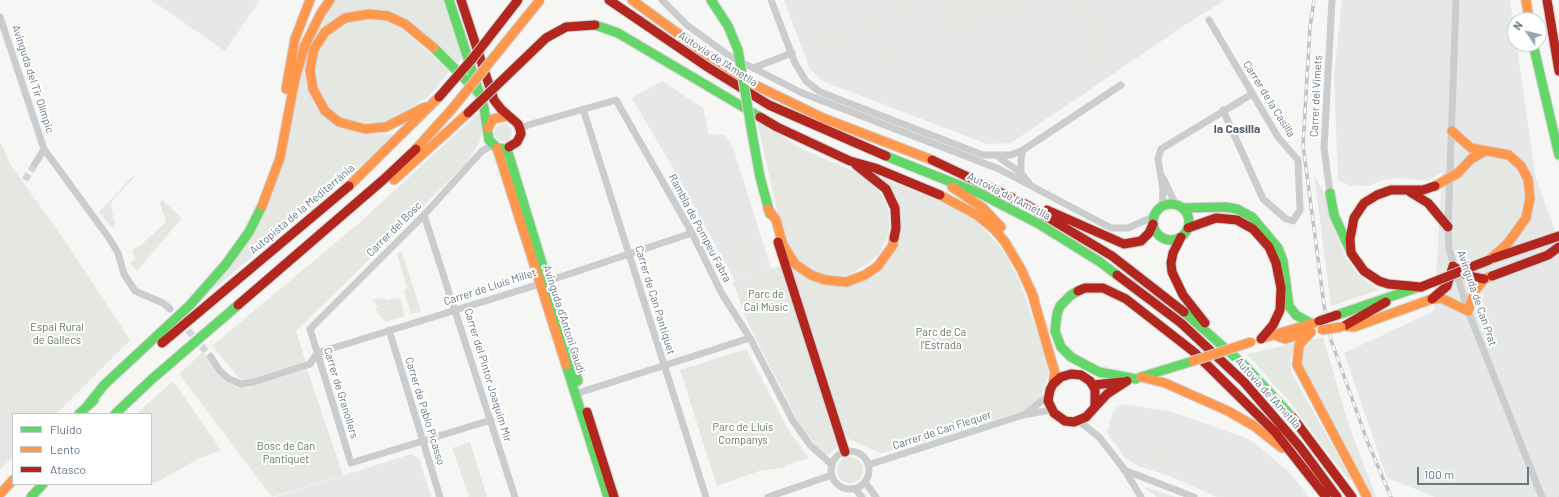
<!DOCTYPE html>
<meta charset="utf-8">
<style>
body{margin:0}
#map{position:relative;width:1559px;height:497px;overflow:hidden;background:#f6f6f5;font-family:Barlow,sans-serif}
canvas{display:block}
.legend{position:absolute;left:12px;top:413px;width:140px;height:72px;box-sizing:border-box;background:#fff;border:1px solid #c2c9cf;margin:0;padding:5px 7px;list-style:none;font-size:12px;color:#667786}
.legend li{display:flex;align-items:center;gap:8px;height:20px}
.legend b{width:20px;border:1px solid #c2c9cf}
.north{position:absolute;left:1507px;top:12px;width:40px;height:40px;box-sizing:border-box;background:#fff;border:1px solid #c2c9cf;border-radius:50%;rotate:305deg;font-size:11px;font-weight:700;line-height:16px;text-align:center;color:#667786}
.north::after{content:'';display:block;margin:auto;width:14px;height:18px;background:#98a3ad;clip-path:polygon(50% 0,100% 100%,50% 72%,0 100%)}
.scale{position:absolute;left:1417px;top:467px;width:112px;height:18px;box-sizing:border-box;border:2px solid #667786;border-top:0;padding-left:5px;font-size:12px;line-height:14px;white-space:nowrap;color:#667786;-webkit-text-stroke:3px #fff;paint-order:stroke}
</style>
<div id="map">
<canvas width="1559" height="497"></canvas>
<ul class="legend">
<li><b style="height:5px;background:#63d668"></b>Fluido</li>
<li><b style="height:5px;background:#ff974d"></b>Lento</li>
<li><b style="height:5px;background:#b3261e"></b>Atasco</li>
</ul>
<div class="north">N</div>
<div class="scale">100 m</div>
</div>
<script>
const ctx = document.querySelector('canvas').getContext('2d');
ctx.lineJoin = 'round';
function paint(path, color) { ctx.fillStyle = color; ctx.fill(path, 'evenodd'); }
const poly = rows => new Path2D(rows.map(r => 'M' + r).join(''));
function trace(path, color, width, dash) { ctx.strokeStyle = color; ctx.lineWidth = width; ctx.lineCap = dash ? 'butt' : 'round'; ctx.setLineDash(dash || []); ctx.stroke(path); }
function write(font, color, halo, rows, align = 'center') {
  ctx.font = font + ' Barlow,sans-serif'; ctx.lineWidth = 4; ctx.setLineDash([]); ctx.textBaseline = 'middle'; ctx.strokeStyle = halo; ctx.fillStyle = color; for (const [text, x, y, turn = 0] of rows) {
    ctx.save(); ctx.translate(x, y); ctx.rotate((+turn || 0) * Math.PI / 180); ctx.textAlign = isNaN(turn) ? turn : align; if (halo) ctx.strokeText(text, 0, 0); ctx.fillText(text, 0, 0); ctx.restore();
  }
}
paint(poly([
 [151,0,260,0,225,51],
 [784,0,1225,0,1188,23,1011,143,987,144,822,81,810,69],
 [1342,0,1510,0,1536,179,1559,241,1559,497,1435,497,1387,478,1344,353,1434,311,1442,172,1428,181,1396,178,1380,181,1368,186,1350,185,1338,181,1334,75],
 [662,81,703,108,709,134,725,135,734,150,771,269,735,281,680,180,632,98],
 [1120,404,1169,411,1244,437,1256,444,1289,472,1309,497,1217,497,1167,475,1140,467,1125,458,1106,431,1110,427,1109,423,1115,408],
 [411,454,419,458,431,497,275,497]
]), '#e6e8e8');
paint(poly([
 [334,0,445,0,465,55,457,64,406,20,351,11,305,64,306,86,316,107,361,134,393,134,366,161,330,193,201,299,265,208,303,61],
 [904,0,921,0,920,4,909,15,898,22,885,27,867,29,857,28,852,23,851,20],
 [935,0,1045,0,956,34,949,36],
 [1071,0,1090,0,1114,64,1099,75],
 [928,3,931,4,947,49,917,61,916,59,945,47,935,21,918,28,917,17],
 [364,18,386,21,403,30,450,71,429,96,412,107,384,122,371,124,354,123,337,116,323,102,315,82,314,61,321,45,328,36,345,23],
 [907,25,911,31,903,34,907,44,901,46,897,36,899,29],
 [830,28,837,28,842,32,849,50,821,60,811,35],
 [885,32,887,36,858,47,857,41,861,37,867,34],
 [891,50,898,66,897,77,893,76,889,70,872,68,874,74,850,74,841,77,832,73],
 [480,112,483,124,480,141,466,164,296,331,306,363,248,380,240,379,212,346,359,223],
 [757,121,802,149,858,173,874,184,882,195,889,211,889,235,880,252,868,264,848,275,828,277,811,275,786,250],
 '494 133a9 9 0 1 1 18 0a9 9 0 1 1-18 0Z',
 [0,141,10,164,65,241,130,340,56,414,13,414,13,457,0,469],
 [1492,158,1508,162,1517,172,1523,186,1522,204,1518,219,1509,232,1501,240,1485,249,1463,257,1457,254,1459,204,1468,173,1481,162],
 [1314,174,1325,195,1333,226,1346,258,1357,273,1367,282,1379,290,1331,306],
 [133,176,135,177,112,201,111,206,115,224,112,228,99,212],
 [882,178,939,200,972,217,1001,247,1020,282,1042,345,1049,374,1040,399,1026,410,904,448,880,453,849,439,844,435,789,266,849,284,896,246,890,188],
 [162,200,182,218,137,271,130,263,135,259,132,250,141,245,166,222,160,203],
 [740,223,762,263,743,273,721,234],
 [402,252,421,311,411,314,404,290,407,289,397,253],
 [780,266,837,443,837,447,829,455,822,453,799,424,748,323,733,282],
 [385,298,386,300,400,298,405,316,385,322,375,309,378,307,373,300],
 [1323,337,1349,426,1376,497,1373,497,1303,366,1302,353,1309,341],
 [1295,343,1290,362,1292,374,1351,478,1350,482,1287,399,1247,354],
 [746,349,789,431,809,458,786,465,786,467,759,471,717,486,680,370],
 [203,352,231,385,247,388,307,369,343,475,272,497,179,374],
 [173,381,221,450,198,459,157,482,151,483,151,414,136,414],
 [470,442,487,497,469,497,452,448],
 [1147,445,1168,453,1164,463,1143,455],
 [1169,454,1191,461,1187,471,1166,463],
 '837 470a13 13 0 1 1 26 0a13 13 0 1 1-26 0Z',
 [1192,462,1211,469,1208,479,1188,472],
 [365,483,369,497,328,497,328,495],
 [1144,487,1169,495,1175,497,1157,497]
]), '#e5e8e2');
trace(poly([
 [25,180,35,164],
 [181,322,211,357]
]), '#d2d6d9', 7, [7, 3.5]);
const fast = poly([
 [449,0,484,108,489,140,497,148,507,149,509,147],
 [711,0,728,26,738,50],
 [595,25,618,33,760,117],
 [1533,44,1559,155],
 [434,48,479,93],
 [752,133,760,177,770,214],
 [507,149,578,381],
 [886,156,981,194,1039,224,1100,262,1117,275],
 [1330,193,1334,215,1350,250],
 '1153 222a18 18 0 1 1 36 0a18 18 0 1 1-36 0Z',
 [1183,208,1225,207,1237,209,1252,217,1278,248,1283,261,1289,306,1296,315,1310,323],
 [1078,291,1071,295,1060,306,1057,314,1055,331,1061,347,1071,357,1099,372,1136,379],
 [1184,312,1244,365,1293,418],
 [1337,315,1416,288],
 [566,365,608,497],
 [1141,377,1193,361],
 [88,405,104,385,190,305,226,264,249,232,262,206],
 [79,414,94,400],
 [115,414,152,379,238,305],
 [31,497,43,484]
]);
const slow = poly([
 [632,0,705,53,749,82,823,118,932,160],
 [1526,0,1529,20],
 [286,89,295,39,310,0],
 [425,107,386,127,365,129,339,122,325,111,313,89,310,70,314,49,325,32,345,18,369,14,388,16,405,24,434,48],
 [488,128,493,119,507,116],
 [1452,131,1471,148,1509,155,1521,166,1528,179,1530,198,1526,218,1508,243,1489,260],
 [497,148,566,365],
 [416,149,452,109],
 [394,180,468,113],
 [349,186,439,97],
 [1435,186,1458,173,1471,159,1485,151],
 [952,187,983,208,1001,227],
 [940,195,977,215,994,229,1005,242,1021,269,1034,298],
 [262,206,280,158,295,79,305,45,321,13,330,0],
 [768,209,776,220,783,245,795,264,811,275,825,280,846,282,865,275,878,266,893,245,894,238],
 [1031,290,1055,373,1053,384],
 [1344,326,1354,327,1432,299,1441,298,1468,311,1475,291,1484,279,1492,276],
 [1311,332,1299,345,1297,365,1367,497],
 [1275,335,1285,339,1311,332],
 [1263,338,1314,323],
 [1141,377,1165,383,1228,411,1254,426,1282,448],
 [0,494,13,480]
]);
const jam = poly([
 [461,0,494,100,501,109,518,124,520,129,521,134,517,142,509,147],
 [609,0,709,68,769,105,886,156],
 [1547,0,1559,71],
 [760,117,777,127,850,161,875,168,940,195],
 [932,160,1027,205,1112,256,1184,312],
 [856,165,886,189,895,208,896,228,894,238],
 [1410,192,1428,203,1448,227],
 [1047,210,1124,244,1141,241,1149,233,1153,224],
 [1188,228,1216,218,1237,220,1253,229,1269,247,1276,263,1281,288,1280,310,1273,325,1261,339],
 [1181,237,1173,253,1171,263,1172,272,1183,295,1205,323],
 [778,242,845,452],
 [1494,258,1559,236],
 [1456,268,1468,276,1484,279],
 [1117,275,1181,323,1244,382,1300,447,1337,497],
 [1492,276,1548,255,1559,247],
 [1421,287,1388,284,1379,281,1364,271,1351,253,1350,239,1354,218,1364,203,1377,195,1391,190,1423,190,1435,186],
 [1078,291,1085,288,1103,288,1126,299,1194,352,1275,432,1326,497],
 [1432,299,1447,286,1453,266],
 [238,305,383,180,416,149],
 [1346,325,1386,302],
 [162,343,349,186],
 [1093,385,1123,382],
 [1095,406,1095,389,1090,381,1081,375,1071,374,1061,377,1053,384,1050,390,1048,401,1054,413,1065,421,1074,422,1086,417,1107,394,1127,381],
 [587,412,614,497],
 [1293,418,1352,497]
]);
trace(fast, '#d2d3d4', 11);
trace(slow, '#d2d3d4', 11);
trace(jam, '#d2d3d4', 11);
trace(poly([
 [662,0,687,25,728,55,802,93,999,169,1111,228,1128,228,1153,217],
 [771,0,795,63,806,81,820,92,983,155,1011,155,1023,150,1121,85],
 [1456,0,1448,227,1449,249,1468,311,1542,497],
 [0,17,44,149,109,238,118,253,124,274,135,291,163,303,170,309],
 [1209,20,1278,137,1298,160,1300,210,1293,221,1286,219,1263,199,1223,110],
 [753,68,792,53],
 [583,109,706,497],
 [520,129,528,125,616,100,692,233,722,294,750,338,793,421,810,445,832,465],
 [1023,150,1021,159,1021,173,1029,183],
 [997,156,1021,173],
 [35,164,44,149],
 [1163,178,1176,205],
 [1330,193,1324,148,1332,0],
 [1162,206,1163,189,1158,159,1161,149,1252,94],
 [424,215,515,497],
 [389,330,440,497],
 [211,357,219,370,229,379,241,384,254,382,310,364,317,353,524,289,692,233],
 [575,394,750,338],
 [1025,414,1048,396],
 [491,420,351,463,310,329,424,215,482,151,493,145],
 [1079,421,1099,437,1124,469,1141,497],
 '831 470a19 19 0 1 1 38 0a19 19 0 1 1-38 0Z',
 [868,465,1023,415,1051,410],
 [1124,470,1194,497],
 [865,482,876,497],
 [855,489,862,497],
 [768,497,832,475]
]), '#cbcccd', 7);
trace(fast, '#63d668', 9);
trace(slow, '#ff974d', 9);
trace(jam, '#b3261e', 9);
const rail = poly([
 [1314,0,1310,27,1303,145,1324,305,1331,340,1368,443,1391,497]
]);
trace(rail, '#c0c2c4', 3.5);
trace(rail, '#fff', 2, [6]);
const fastBridge = poly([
 [738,50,752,133]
]);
const slowBridge = poly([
 [452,109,540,0],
 [1322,330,1341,327],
 [1193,361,1251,342]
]);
const jamBridge = poly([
 [439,97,473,58,518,0],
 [468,113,546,38,566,27,595,25],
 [1421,287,1489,260],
 [1319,321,1337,315]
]);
trace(fastBridge, '#d2d3d4', 11, []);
trace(slowBridge, '#d2d3d4', 11, []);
trace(jamBridge, '#d2d3d4', 11, []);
trace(fastBridge, '#63d668', 9);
trace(slowBridge, '#ff974d', 9);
trace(jamBridge, '#b3261e', 9);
write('11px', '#667786', '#fff', [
 ["Autovia de l'Ametlla",718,59,33],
 ["Avinguda del Tir Olímpic",33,79,72],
 ["Carrer del Vimets",1316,96,-87],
 ["Carrer de la Casilla",1269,99,58],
 ["Autovia de l'Ametlla",1009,196,27],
 ["Autopista de la Mediterrània",302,209,-40],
 ["Rambla de Pompeu Fabra",700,228,62],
 ["Carrer del Bosc",394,229,-45],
 ["Carrer de Lluís Millet",490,287,-18],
 ["Avinguda de Can Prat",1477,298,71],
 ["Carrer de Can Pantiquet",655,300,73],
 ["Avinguda d'Antoni Gaudí",564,319,72],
 ["Carrer del Pintor Joaquim Mir",488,375,73],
 ["Carrer de Granollers",341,393,73],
 ["Autovia de l'Ametlla",1268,393,48],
 ["Carrer de Pablo Picasso",425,411,73],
 ["Carrer de Can Flequer",942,430,-18]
]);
write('11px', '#657861', '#fff', [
 ["Parc de",766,294],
 ["Cal Músic",766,307],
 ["Espai Rural",57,327],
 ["de Gallecs",57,340],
 ["Parc de Ca",941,332],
 ["l'Estrada",941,345],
 ["Parc de Lluis",743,427],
 ["Companys",743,440],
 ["Bosc de Can",286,446],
 ["Pantiquet",286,459]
]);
write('bold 12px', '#54606b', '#fff', [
 ["la Casilla",1237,129]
]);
</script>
